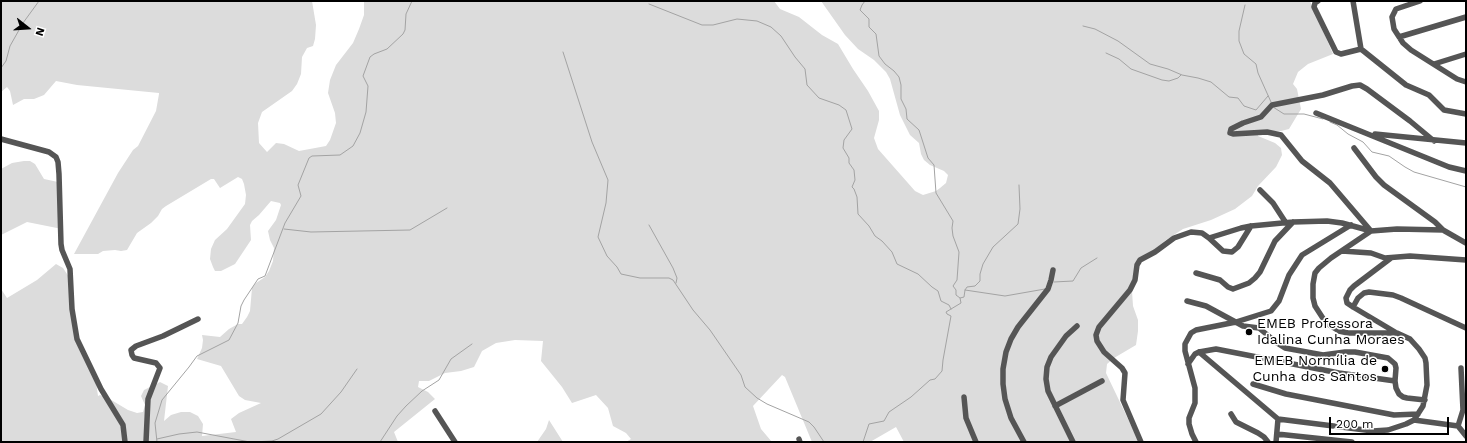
<!DOCTYPE html>
<meta charset="utf-8">
<style>
body{margin:0}
#map{position:relative;width:1467px;height:443px;overflow:hidden;background:#fff;font-family:"Work Sans",sans-serif}
canvas{display:block}
.frame{position:absolute;inset:0;border:2px solid #000;pointer-events:none}
.north{position:absolute;left:8px;top:8px;width:40px;height:40px;-webkit-text-stroke:3px #fff;paint-order:stroke;rotate:107deg;font-size:11px;font-weight:700;line-height:16px;text-align:center;color:#000}
.north::after{content:'';display:block;margin:auto;width:14px;height:18px;background:#000;clip-path:polygon(50% 0,100% 100%,50% 72%,0 100%)}
.scale{position:absolute;left:1329px;top:417px;width:120px;height:18px;box-sizing:border-box;border:2px solid #000;border-top:0;padding-left:5px;font-size:12px;line-height:14px;white-space:nowrap;color:#000;-webkit-text-stroke:3px #fff;paint-order:stroke}
</style>
<div id="map">
<canvas width="1467" height="443"></canvas>
<div class="frame"></div>
<div class="north">N</div>
<div class="scale">200 m</div>
</div>
<script>
const ctx = document.querySelector('canvas').getContext('2d');
ctx.lineJoin = 'round';
function paint(path, color) { ctx.fillStyle = color; ctx.fill(path, 'evenodd'); }
const poly = rows => new Path2D(rows.map(r => 'M' + r).join(''));
function trace(path, color, width, dash) { ctx.strokeStyle = color; ctx.lineWidth = width; ctx.lineCap = dash ? 'butt' : 'round'; ctx.setLineDash(dash || []); ctx.stroke(path); }
function write(font, color, halo, rows, align = 'center') {
  ctx.font = font + ' "Work Sans",sans-serif'; ctx.lineWidth = 3; ctx.setLineDash([]); ctx.textBaseline = 'middle'; ctx.strokeStyle = halo; ctx.fillStyle = color; for (const [text, x, y, turn = 0] of rows) {
    ctx.save(); ctx.translate(x, y); ctx.rotate((+turn || 0) * Math.PI / 180); ctx.textAlign = isNaN(turn) ? turn : align; if (halo) ctx.strokeText(text, 0, 0); ctx.fillText(text, 0, 0); ctx.restore();
  }
}
paint(poly([
 [1,1,312,1,316,25,315,39,313,46,307,48,302,57,301,74,297,84,292,91,262,112,258,123,259,143,267,152,276,143,284,144,299,151,326,146,330,140,336,123,335,113,328,93,330,80,336,65,353,43,359,29,364,15,364,1,774,1,780,9,799,17,822,35,838,44,853,69,868,91,879,111,879,120,874,138,878,149,915,191,923,195,936,191,940,188,946,183,948,175,944,171,930,165,924,160,921,154,919,143,910,135,900,115,890,79,886,72,874,60,858,49,845,35,821,1,1310,1,1333,54,1308,64,1298,72,1293,84,1297,89,1301,109,1289,129,1281,131,1258,133,1258,136,1275,143,1281,148,1282,155,1276,167,1258,186,1252,196,1235,209,1211,220,1183,229,1166,240,1154,250,1138,259,1132,291,1133,306,1138,320,1138,331,1136,345,1114,358,1107,364,1106,373,1139,442,904,442,896,427,870,442,812,442,785,377,782,375,753,406,761,429,772,442,626,442,631,439,626,433,613,426,608,408,596,395,572,403,562,387,541,361,543,341,515,340,496,343,482,351,474,367,461,371,445,373,429,381,419,381,418,387,428,392,435,399,394,432,398,442,1,442,1,289,7,298,37,280,56,264,63,268,69,277,76,337,96,382,98,396,100,395,108,398,128,410,137,413,143,412,145,405,141,396,144,390,160,382,168,386,164,421,171,415,181,412,190,412,198,416,203,424,202,436,236,432,231,419,239,413,261,403,245,400,239,396,221,366,197,359,202,348,203,340,202,335,220,337,229,329,238,324,242,324,247,317,250,311,252,288,256,283,265,277,269,271,273,261,274,248,270,240,268,231,276,220,281,205,280,203,271,201,259,215,252,221,250,225,251,240,235,264,221,271,215,271,213,267,210,259,211,249,215,240,227,229,245,204,246,195,244,184,242,179,238,177,220,188,214,179,211,179,166,206,162,209,158,216,151,223,137,233,127,250,121,251,115,250,103,251,98,254,74,254,118,173,133,150,138,146,156,111,159,94,159,93,77,85,56,81,44,95,34,99,24,99,13,105,10,91,7,87,1,92],
 [24,161,30,161,35,164,44,179,58,182,62,229,27,222,1,235,1,169,12,163],
 [549,420,563,442,537,442,546,429]
]), '#dcdcdc');
trace(poly([
 [865,1,862,5,860,10,869,19,869,27,876,34,879,56,885,64,894,71,899,77,901,85,901,99,906,109,907,119,919,130,928,158,934,165,936,193,953,221,952,228,953,236,959,252,957,280,953,286,956,290,956,295,960,298],
 [649,4,702,25,713,25,737,19,757,21,771,27,781,36,795,57,805,69,807,85,819,98,839,105,846,110,852,129,844,140,843,148,849,158,849,163,854,170,855,180,852,187,854,189,857,197,858,214,869,226,875,236,882,241,892,252,897,264,918,274,932,287,938,291,941,301,949,305,951,309],
 [1245,5,1239,31,1239,41,1244,54,1256,64,1258,73,1271,102],
 [1083,26,1095,29,1118,41,1150,64,1168,69,1182,75,1198,78,1211,82,1229,97,1238,98,1244,106,1256,110,1268,96],
 [563,52,592,142,608,180,606,203,598,237,607,256,617,267,621,274,640,278,669,278,673,280,693,310,710,330,741,375,745,387,757,398,767,404,809,422,814,427,824,442],
 [1106,53,1119,59,1131,69,1162,80,1169,81,1178,78,1181,75],
 [1,68,6,61,10,46,23,23,39,1],
 [1273,107,1284,114,1304,114,1323,119],
 [1330,122,1337,125,1348,134,1363,142,1372,152,1389,156,1405,167,1414,172,1466,187],
 [649,225,673,268,677,278,676,283],
 [284,229,311,232,410,230,447,208],
 [1054,282,1073,281,1081,268,1097,258],
 [965,290,1005,296,1045,289],
 [157,439,179,434,197,432,250,442],
 [157,442,155,423,162,400,189,367,197,356,229,340,238,323,241,306,244,300,258,279,265,276,285,223,301,196,298,185,309,158,312,156,340,155,353,146,360,133,366,112,368,86,363,76,370,57,374,54,387,49,403,34,405,30,406,14,412,1],
 [252,442,272,441,278,439,321,414,341,392,357,369],
 [380,442,397,416,406,406,422,391,439,380,451,359,472,344],
 [863,442,869,424,884,421,889,412,911,397,930,380,935,379,942,371,943,360,951,316,947,314,946,312,961,303,960,298,964,297,965,290,967,287,975,286,980,281,980,274,983,264,993,247,1018,224,1020,209,1019,185]
]), '#a3a3a3', 1);
trace(poly([
 [1318,1,1315,3,1314,7,1336,52,1341,54,1361,49],
 [1353,1,1361,49],
 [1420,1,1396,9,1392,17,1394,29,1403,43,1411,50,1457,79,1466,82],
 [1399,37,1466,17],
 [1361,49,1406,85,1429,95,1444,110,1466,114],
 [1434,64,1466,54],
 [1316,113,1449,167,1466,171],
 [1375,134,1466,143],
 [1,139,49,152,56,157,58,162,59,174,61,244,62,250,70,269,72,309,77,339,101,389,123,425,125,442],
 [1354,148,1376,177,1384,185,1435,222,1443,230],
 [1260,190,1273,203,1286,223],
 [1209,238,1223,251,1232,252,1238,247,1251,226],
 [1342,251,1371,253,1385,258,1410,256,1466,260],
 [1391,258,1354,286,1350,290,1346,298,1347,303,1353,307,1395,332],
 [1196,273,1220,280,1228,287,1233,289,1249,283,1255,278,1260,272,1275,241,1293,222],
 [1187,301,1206,306,1243,326,1259,328,1277,343,1285,348,1323,355,1345,352,1355,352,1388,358,1395,364,1396,368,1395,381,1396,388,1399,394,1403,397,1407,398,1425,400],
 [1353,307,1358,298,1364,293,1369,292,1393,295,1401,298,1466,328],
 [1199,352,1278,419],
 [1188,364,1195,354,1199,352,1216,349,1339,373,1395,381],
 [1253,384,1286,394,1394,415,1418,414],
 [964,397,966,418,976,442],
 [1055,406,1102,381],
 [435,411,455,442],
 [1231,414,1236,422,1258,433,1264,437,1268,442],
 [1278,419,1373,431,1388,430,1406,424,1414,420,1423,406,1427,385,1426,363,1425,358,1419,349,1410,339,1397,333,1348,333,1339,331,1326,323,1315,306,1313,298,1313,284,1315,273,1319,268,1331,258,1371,231,1330,183,1302,161,1281,135,1267,132,1233,134,1230,133,1231,129,1243,123,1261,117,1272,105,1323,95,1352,86,1360,85,1367,89,1410,121,1434,141],
 [1414,420,1458,426,1466,436],
 [1458,426,1463,410,1461,368],
 [1277,434,1352,442],
 [799,439,800,442],
 [146,442,148,399,160,368,156,363,134,358,132,355,131,350,136,346,163,336,198,319],
 [1024,442,1011,418,1005,399,1003,384,1003,369,1006,352,1011,339,1018,327,1048,289,1051,280,1053,270],
 [1073,442,1048,391,1046,379,1047,367,1051,357,1066,336,1077,326],
 [1141,442,1123,400,1125,373,1122,368,1104,352,1097,341,1096,335,1099,327,1130,290,1135,280,1137,265,1140,260,1155,252,1174,238,1191,232,1202,233,1209,238,1241,228,1251,226,1293,222,1327,221,1342,223,1371,231,1397,229,1443,230,1466,243],
 [1196,442,1192,434,1189,424,1189,418,1195,403,1195,388,1185,351,1185,344,1191,333,1196,330,1236,322,1271,311,1279,301,1289,275,1302,255,1351,225],
 [1276,442,1278,419]
]), '#555', 5.5);
for (const [x, y, r, color] of [
 [1249,332,4,"#000"],
 [1385,369,4,"#000"]
]) { const dot = new Path2D(); dot.arc(x, y, r, 0, 2 * Math.PI); ctx.fillStyle = color; ctx.fill(dot); trace(dot, '#fff', 1.5); }
write('14px', '#000', '#fff', [
 ["EMEB Professora",1257,324],
 ["Idalina Cunha Moraes",1257,340],
 ["EMEB Normília de",1377,361,"right"],
 ["Cunha dos Santos",1377,377,"right"]
], 'left');
</script>
